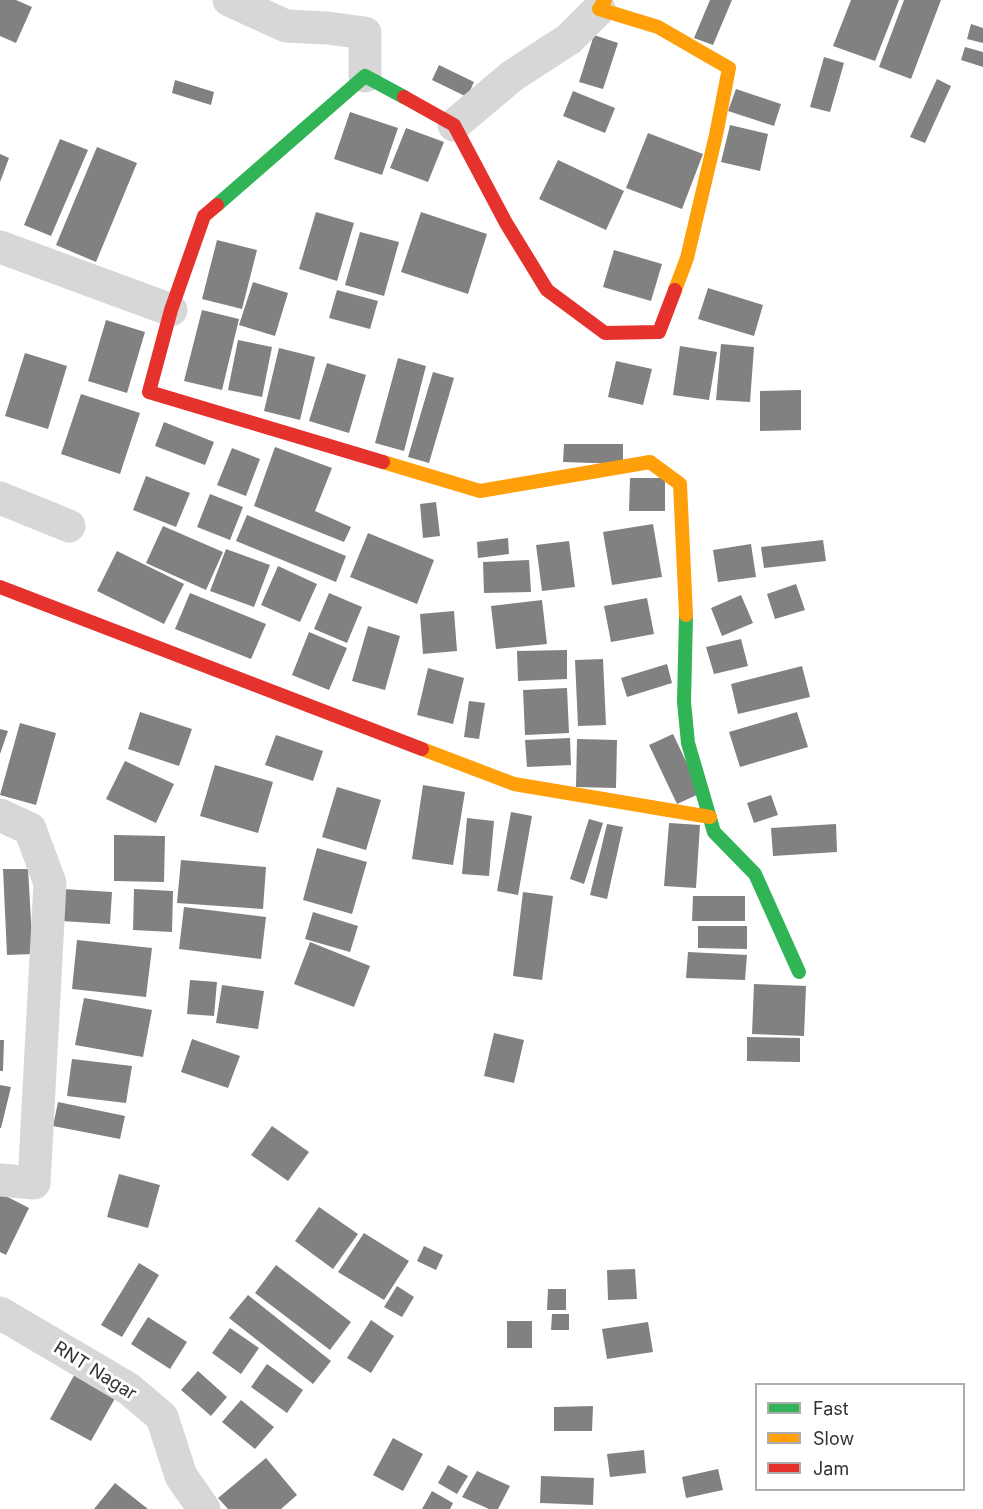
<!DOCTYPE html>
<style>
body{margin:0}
#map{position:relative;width:983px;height:1509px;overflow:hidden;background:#fff;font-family:Inter,sans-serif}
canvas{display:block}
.legend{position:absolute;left:755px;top:1383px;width:210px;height:108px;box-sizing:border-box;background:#fff;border:2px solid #adadad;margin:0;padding:8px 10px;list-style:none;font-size:18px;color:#333}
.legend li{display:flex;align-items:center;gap:12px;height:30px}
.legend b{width:30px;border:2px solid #adadad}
</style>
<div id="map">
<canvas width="983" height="1509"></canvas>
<ul class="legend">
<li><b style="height:8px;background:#30b455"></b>Fast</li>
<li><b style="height:8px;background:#ff9f0a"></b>Slow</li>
<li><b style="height:8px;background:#e5322d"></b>Jam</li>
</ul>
</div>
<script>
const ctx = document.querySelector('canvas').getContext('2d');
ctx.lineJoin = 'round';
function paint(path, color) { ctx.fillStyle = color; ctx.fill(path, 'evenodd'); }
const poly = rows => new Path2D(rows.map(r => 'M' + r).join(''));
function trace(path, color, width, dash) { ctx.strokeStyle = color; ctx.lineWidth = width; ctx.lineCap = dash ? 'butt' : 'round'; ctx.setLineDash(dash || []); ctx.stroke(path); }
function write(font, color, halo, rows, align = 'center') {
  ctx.font = font + ' Inter,sans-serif'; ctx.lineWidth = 6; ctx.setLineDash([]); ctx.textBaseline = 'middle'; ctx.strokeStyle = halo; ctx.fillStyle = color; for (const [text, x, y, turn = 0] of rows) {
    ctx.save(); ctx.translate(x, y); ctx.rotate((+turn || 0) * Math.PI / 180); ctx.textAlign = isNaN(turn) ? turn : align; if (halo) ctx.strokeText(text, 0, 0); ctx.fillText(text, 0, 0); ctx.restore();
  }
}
paint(poly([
 [0,0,16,0,32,7,16,43,0,36],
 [710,0,732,0,713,45,694,38],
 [851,0,899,0,875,61,833,46],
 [904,0,941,0,911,79,879,67],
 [971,24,983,28,983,43,967,39],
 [594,35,618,43,603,89,579,82],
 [965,47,983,52,983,67,961,60],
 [824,57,844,63,830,112,810,107],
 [439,65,474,82,467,97,432,80],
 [937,79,951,86,925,143,910,137],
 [175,80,214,92,211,105,172,93],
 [736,89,781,104,774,126,728,111],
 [573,91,615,108,605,133,563,116],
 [350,112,398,128,382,175,334,159],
 [730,125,768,134,760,171,721,162],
 [406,128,444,142,428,182,390,168],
 [648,133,703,154,682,209,626,188],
 [60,139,88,150,51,236,24,225],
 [97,147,137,163,96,262,56,245],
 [0,154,9,158,0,182],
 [558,160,624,191,606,230,539,199],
 [316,212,354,223,337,281,299,269],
 [421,212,487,234,468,294,401,272],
 [360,232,399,242,384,296,345,285],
 [217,240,257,250,242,309,202,299],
 [614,250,662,264,651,301,603,287],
 [253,282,288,293,275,336,239,325],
 [708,288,763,305,754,336,698,319],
 [337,290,378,301,370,329,329,318],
 [202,310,239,319,222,390,184,381],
 [106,320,145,332,127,393,88,381],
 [238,340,272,347,262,397,228,390],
 [721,344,754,347,750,402,716,400],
 [680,346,717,352,709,400,673,395],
 [279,348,315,357,300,420,264,411],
 [25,353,67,366,48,429,5,416],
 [398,358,426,366,404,451,375,443],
 [616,361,652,369,643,405,608,397],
 [327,363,366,375,349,433,309,421],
 [433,372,454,378,429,463,408,457],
 [801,390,801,430,760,431,760,391],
 [81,394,140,413,120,474,61,454],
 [164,422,214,442,205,465,155,446],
 [564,444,623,444,623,464,563,462],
 [275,447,332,468,315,511,351,527,344,542,254,506],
 [232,448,260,459,246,496,217,485],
 [146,476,190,493,176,527,133,510],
 [630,478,665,478,665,511,629,511],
 [210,494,243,507,230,540,197,527],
 [436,502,440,536,423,538,420,504],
 [247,515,346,556,336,582,236,541],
 [653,524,662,577,612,585,603,532],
 [163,526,223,552,206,590,146,563],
 [368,533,434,560,417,604,350,577],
 [508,538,509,554,478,558,477,542],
 [823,540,826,561,764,568,761,547],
 [569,541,575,587,542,591,536,545],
 [751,544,756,577,718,582,713,550],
 [226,549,270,565,254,607,210,591],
 [117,551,184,584,164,624,97,591],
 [529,560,531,592,484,593,483,562],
 [278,566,317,584,300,622,261,605],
 [796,584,805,610,775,619,767,594],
 [190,593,266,624,251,659,175,629],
 [329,593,362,607,347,643,314,629],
 [741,595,753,623,722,636,711,608],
 [647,598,654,634,611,642,604,606],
 [542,600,547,644,496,649,491,606],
 [454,611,457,651,423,654,420,614],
 [368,626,400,636,385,690,352,681],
 [309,632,347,648,329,690,292,675],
 [741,639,748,666,714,674,706,647],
 [567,650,567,679,518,681,517,651],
 [603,659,606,725,578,726,575,660],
 [667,664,672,683,627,697,621,678],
 [802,666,810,697,738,714,731,684],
 [428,668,464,678,453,724,417,715],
 [567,688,569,733,525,735,523,690],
 [469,701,485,703,479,739,464,737],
 [140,712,192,729,179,766,128,749],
 [797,712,808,747,740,767,729,732],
 [20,723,56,733,36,805,0,795],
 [0,729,8,731,0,754],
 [673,734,701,793,677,804,649,745],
 [276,735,323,751,313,781,265,765],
 [570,738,571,765,527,767,525,740],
 [577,739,617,740,616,788,576,787],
 [125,761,174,784,156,823,106,799],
 [215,765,273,782,258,833,200,816],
 [423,785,465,792,453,865,412,859],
 [337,787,381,800,366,850,322,837],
 [771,795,778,815,754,823,747,803],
 [511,812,532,816,518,895,497,891],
 [467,818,494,821,489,876,462,874],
 [589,819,603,823,584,884,570,879],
 [669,823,700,825,696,888,664,886],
 [607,824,623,827,607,899,590,895],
 [836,824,837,852,773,856,771,828],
 [114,835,165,836,164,882,114,881],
 [317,848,367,862,352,914,303,900],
 [181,860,266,867,263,909,177,903],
 [3,869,28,869,33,954,7,955],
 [63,889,112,892,110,924,61,921],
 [134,889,173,891,172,932,133,930],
 [523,892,553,896,542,980,513,976],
 [693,896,745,896,745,921,692,921],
 [184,907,266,917,261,959,179,949],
 [313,912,358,926,350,952,305,939],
 [698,926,747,926,747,949,698,948],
 [77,940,152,948,146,997,72,989],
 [310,942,370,966,354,1007,294,984],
 [688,952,747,955,745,980,686,978],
 [190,980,217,982,214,1016,187,1014],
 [754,984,806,986,804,1036,752,1034],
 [222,985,264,991,258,1029,216,1023],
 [84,998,152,1010,143,1057,75,1045],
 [494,1033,524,1040,514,1083,484,1076],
 [747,1037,800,1038,800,1062,747,1061],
 [192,1039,240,1056,228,1088,181,1072],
 [0,1040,4,1040,3,1071,0,1071],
 [72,1059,132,1066,126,1103,67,1096],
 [0,1085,11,1087,1,1128,0,1128],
 [58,1102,125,1116,120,1139,53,1126],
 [272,1126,309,1152,288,1181,251,1155],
 [119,1174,160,1185,148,1228,107,1217],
 [0,1193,29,1208,6,1255,0,1252],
 [319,1207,358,1234,333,1269,295,1241],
 [364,1233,409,1261,384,1300,338,1272],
 [424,1246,443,1255,436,1270,417,1261],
 [139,1263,159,1275,122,1337,101,1325],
 [276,1265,351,1322,330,1350,255,1293],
 [635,1269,637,1299,608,1300,607,1270],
 [397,1286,414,1297,402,1317,384,1307],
 [548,1289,566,1289,566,1310,547,1310],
 [248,1295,331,1361,313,1384,229,1318],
 [552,1314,569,1314,569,1330,551,1330],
 [148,1317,187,1342,170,1369,131,1344],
 [371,1320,394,1336,371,1373,347,1358],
 [507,1321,532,1321,532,1348,507,1348],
 [648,1322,653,1352,607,1359,602,1329],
 [230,1328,259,1348,241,1374,212,1353],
 [267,1364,303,1390,287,1413,251,1387],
 [77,1370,118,1393,91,1441,50,1419],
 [198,1371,227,1397,211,1416,181,1390],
 [241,1400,274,1427,255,1449,222,1422],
 [593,1406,592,1431,554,1431,554,1407],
 [393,1438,423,1454,403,1491,373,1475],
 [644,1450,646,1473,610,1477,607,1454],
 [266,1458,297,1495,281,1509,228,1509,218,1498],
 [448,1465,468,1476,457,1494,438,1483],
 [718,1469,723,1490,686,1498,682,1477],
 [477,1471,510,1486,498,1509,489,1509,462,1497],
 [541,1476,594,1478,593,1505,540,1503],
 [115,1483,148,1509,94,1509],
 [432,1491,453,1503,450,1509,422,1509]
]), '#818181');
trace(poly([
 [229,0,286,26,327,28,365,33,365,76],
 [454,125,512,76,569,39,599,9],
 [0,247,171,310],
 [0,498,69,526],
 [0,815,30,829,50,883,34,1183,0,1180],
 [0,1313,129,1389,162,1417,181,1476,204,1509]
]), '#d7d7d7', 33);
trace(poly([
 [217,205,365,76,404,97],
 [686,615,684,702,688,743,714,832,755,874,799,972]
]), '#30b455', 14);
trace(poly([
 [605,0,599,9,658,27,729,68,716,135,687,258,675,290],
 [383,462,480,491,650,462,680,484,686,615],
 [422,749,514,784,710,817]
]), '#ff9f0a', 14);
trace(poly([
 [404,97,454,125,506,223,547,290,605,333,659,332,675,290],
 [217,205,204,216,171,310,149,392,383,462],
 [0,587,422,749]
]), '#e5322d', 14);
write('18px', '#333', '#fff', [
 ["RNT Nagar",95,1371,32]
]);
</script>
